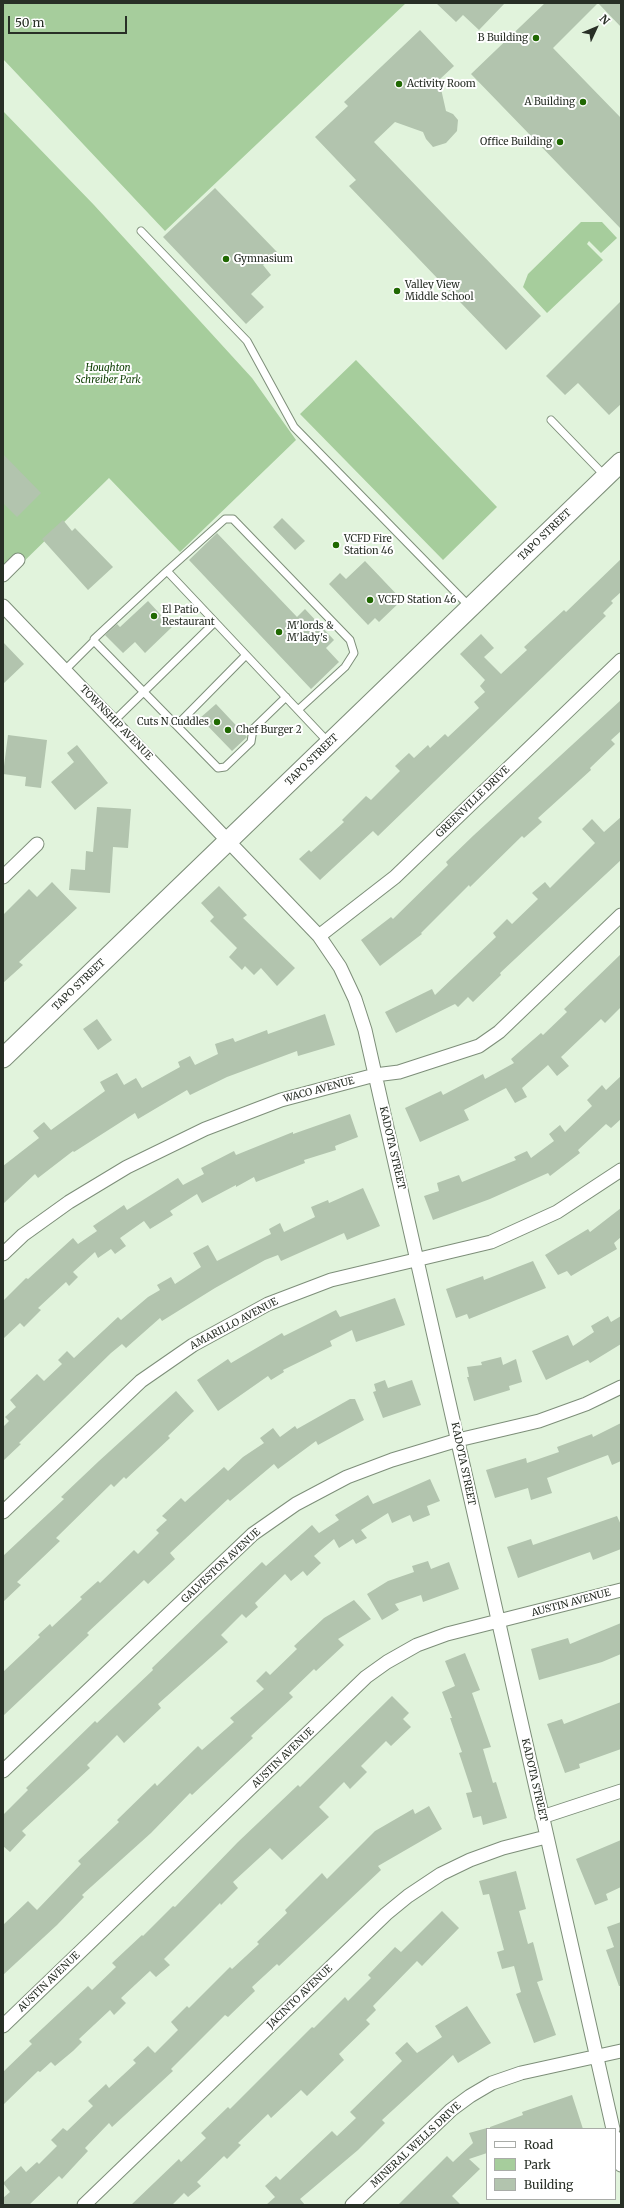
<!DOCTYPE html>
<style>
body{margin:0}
#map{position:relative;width:624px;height:2208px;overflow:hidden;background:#e1f3dc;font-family:Merriweather,serif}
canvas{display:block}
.frame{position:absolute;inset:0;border:4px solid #282f26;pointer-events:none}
.legend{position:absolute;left:486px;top:2128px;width:130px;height:72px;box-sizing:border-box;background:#fff;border:1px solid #a9aca8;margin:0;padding:5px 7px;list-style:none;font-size:12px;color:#282f26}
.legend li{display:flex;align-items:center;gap:8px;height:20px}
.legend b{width:20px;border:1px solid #a9aca8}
.north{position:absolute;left:576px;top:8px;width:40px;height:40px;-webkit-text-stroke:3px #fff;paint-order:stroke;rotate:46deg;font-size:11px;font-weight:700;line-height:16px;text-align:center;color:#282f26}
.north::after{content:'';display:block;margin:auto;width:14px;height:18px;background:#282f26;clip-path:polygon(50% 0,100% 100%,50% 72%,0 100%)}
.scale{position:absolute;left:8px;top:16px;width:119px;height:18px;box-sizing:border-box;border:2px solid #282f26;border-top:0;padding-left:5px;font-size:12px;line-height:14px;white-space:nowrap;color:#282f26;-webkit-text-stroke:3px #fff;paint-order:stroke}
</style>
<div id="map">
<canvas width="624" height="2208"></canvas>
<div class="frame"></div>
<ul class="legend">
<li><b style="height:5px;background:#fff"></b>Road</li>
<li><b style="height:11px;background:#a6cd9c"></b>Park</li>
<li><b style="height:11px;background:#b2c4ae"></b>Building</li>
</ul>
<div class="north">N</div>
<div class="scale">50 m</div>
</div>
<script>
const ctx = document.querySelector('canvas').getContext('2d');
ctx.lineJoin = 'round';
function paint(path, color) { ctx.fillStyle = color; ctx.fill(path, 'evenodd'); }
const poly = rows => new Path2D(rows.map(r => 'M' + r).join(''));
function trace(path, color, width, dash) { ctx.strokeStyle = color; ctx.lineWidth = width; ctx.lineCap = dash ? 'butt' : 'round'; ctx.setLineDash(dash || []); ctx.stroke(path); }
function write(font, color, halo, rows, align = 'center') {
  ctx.font = font + ' Merriweather,serif'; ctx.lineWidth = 4; ctx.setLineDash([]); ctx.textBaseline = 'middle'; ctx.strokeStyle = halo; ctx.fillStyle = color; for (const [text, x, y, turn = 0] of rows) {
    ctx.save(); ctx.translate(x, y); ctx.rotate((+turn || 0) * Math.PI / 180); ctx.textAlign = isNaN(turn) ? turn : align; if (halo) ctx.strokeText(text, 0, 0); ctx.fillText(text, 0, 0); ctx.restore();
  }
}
paint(poly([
 [3,3,406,3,165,231,3,59],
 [3,111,94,205,252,378,296,440,180,552,109,478,10,575,3,568],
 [581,222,602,222,617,238,601,253,589,241,587,244,603,260,547,313,523,287,528,274],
 [356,360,497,507,443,560,300,414]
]), '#a6cd9c');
paint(poly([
 [436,3,505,3,479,30,463,15,456,22],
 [545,3,621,3,621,27,598,3,553,48,621,118,621,229,471,74],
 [420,30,454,66,439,80,446,111,453,114,458,120,457,131,446,143,433,147,426,139,423,132,395,122,374,142,541,316,506,350,349,186,356,180,315,137,348,106,344,102],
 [215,188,277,252,263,265,271,275,251,294,264,307,246,324,163,237],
 [621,301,621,404,609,415,578,383,565,395,546,376],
 [3,454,41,493,17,517,3,503],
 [282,518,305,541,295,550,273,527],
 [63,520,72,531,75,528,113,567,88,590,42,539],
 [217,533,297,617,305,609,334,640,326,648,339,662,311,689,189,560],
 [621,559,621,592,611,601,613,603,603,613,606,616,378,836,373,831,320,880,299,859,309,850,311,852,344,822,342,820,366,796,371,800,400,771,395,766,409,753,414,758,428,745,430,748,445,734,448,737,479,708,474,702,485,692,480,686,485,680,460,654,481,634,494,648,484,657,501,674,527,650,524,647,564,610,566,612],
 [365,561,402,600,379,622,375,618,368,625,329,584,340,573,346,579],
 [148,601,172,627,145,653,135,642,123,653,105,635,117,624,120,627],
 [3,642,24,664,3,684],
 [621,700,621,731,611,740,615,744,590,768,591,770,538,818,542,822,524,838,522,836,470,887,469,885,421,933,422,934,380,966,361,940,391,917,393,919,448,865,446,862,474,835],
 [216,704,247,737,232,751,200,718],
 [8,735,47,740,41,788,25,786,26,777,3,774],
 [77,745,108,783,75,810,51,782,74,762,67,753],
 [97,807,131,809,128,848,113,847,110,893,69,890,71,869,85,870,86,851,93,852],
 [621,817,621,860,500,973,501,975,473,1002,468,997,458,1007,455,1004,396,1033,385,1012,432,989,435,995,496,937,493,933,507,919,512,924,538,899,532,893,545,882,550,888,595,843,582,829,592,819,604,832],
 [52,882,77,908,19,962,23,965,3,983,3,915,29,889,37,897],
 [219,886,247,915,243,918,295,968,277,986,261,968,254,975,245,966,242,970,229,957,237,948,210,921,214,917,201,903],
 [621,954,621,1007,605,1023,601,1019,561,1057,569,1066,557,1076,548,1065,522,1088,527,1097,515,1103,506,1088,464,1110,469,1120,420,1142,405,1108,441,1091,443,1095,483,1074,485,1079,514,1063,511,1059,541,1033,543,1035,567,1012,564,1009],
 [325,1014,335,1045,298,1056,297,1051,227,1077,190,1095,187,1090,138,1119,135,1113,74,1152,73,1151,38,1178,35,1174,3,1204,3,1166,39,1138,33,1131,44,1122,51,1130,105,1091,100,1082,117,1073,124,1085,136,1078,142,1088,180,1067,178,1062,190,1056,195,1065,218,1054,215,1044,233,1038,235,1042,267,1030,268,1034],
 [97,1019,112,1040,98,1050,83,1029],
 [621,1076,621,1119,611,1128,606,1124,578,1150,580,1153,550,1176,548,1173,490,1199,433,1220,424,1196,439,1191,437,1183,459,1175,462,1182,516,1160,514,1157,527,1151,531,1158,554,1141,549,1134,560,1125,565,1132,592,1106,587,1100,602,1085,606,1090],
 [350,1114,358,1137,335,1146,336,1150,304,1160,305,1163,256,1182,254,1177,236,1187,236,1185,202,1203,197,1194,170,1211,173,1215,150,1229,144,1221,120,1238,126,1246,115,1254,111,1249,98,1258,95,1252,73,1272,78,1277,69,1286,66,1282,38,1308,41,1310,24,1327,20,1323,3,1339,3,1301,26,1278,28,1279,73,1238,78,1244,97,1231,93,1226,124,1205,127,1210,178,1178,183,1185,204,1174,201,1168,234,1151,236,1155,293,1132,293,1134],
 [363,1188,380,1226,347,1240,344,1233,281,1261,278,1255,265,1260,215,1288,162,1321,160,1318,126,1348,122,1344,111,1353,19,1443,21,1444,3,1461,3,1427,9,1421,5,1417,16,1407,10,1400,37,1374,44,1381,62,1364,58,1360,67,1351,74,1358,118,1317,121,1320,148,1297,160,1290,157,1285,171,1277,175,1284,201,1267,193,1253,208,1245,217,1261,271,1234,269,1229,280,1223,284,1232,315,1217,311,1207,328,1200,329,1203],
 [621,1208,621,1237,614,1243,617,1249,571,1276,567,1271,558,1275,545,1255,588,1229,590,1232],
 [533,1261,546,1288,469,1319,467,1314,456,1318,446,1289,483,1276,484,1280],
 [395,1298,405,1325,356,1342,352,1330,330,1341,332,1346,283,1370,284,1372,271,1380,268,1376,218,1411,197,1380,228,1359,231,1363,282,1333,284,1336,336,1310,340,1317],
 [608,1316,611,1322,621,1316,621,1344,590,1363,588,1360,546,1380,532,1351,568,1335,573,1346,594,1332,591,1326],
 [501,1357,503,1365,516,1359,522,1382,509,1386,510,1390,474,1401,467,1377,469,1377,467,1367,482,1365,481,1362],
 [385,1380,388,1388,412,1380,421,1405,383,1418,373,1392,376,1391,374,1384],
 [176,1391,194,1411,168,1436,170,1438,126,1479,124,1477,114,1487,111,1484,56,1538,60,1541,17,1582,21,1585,3,1602,3,1556,64,1499,61,1497,99,1461],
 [350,1399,355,1399,364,1420,318,1445,316,1441,278,1469,274,1464,230,1501,228,1499,170,1553,175,1559,148,1584,144,1580,87,1633,89,1635,3,1716,3,1672,40,1637,38,1635,50,1624,52,1627,82,1599,80,1597,98,1581,100,1583,134,1550,138,1554,159,1533,156,1530,167,1520,162,1516,181,1498,185,1502,224,1467,228,1471,243,1457,264,1443,260,1438,273,1428,280,1437,295,1426,297,1429],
 [621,1423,621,1461,612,1465,608,1455,547,1478,552,1493,531,1500,528,1488,495,1498,486,1470,526,1458,527,1463,559,1452,557,1447,592,1434,593,1437],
 [430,1479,440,1501,427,1506,430,1515,413,1522,410,1515,392,1523,388,1513,361,1530,367,1538,356,1544,353,1539,339,1548,334,1539,314,1556,321,1563,307,1576,303,1571,291,1581,285,1574,255,1603,258,1607,246,1618,242,1614,221,1635,228,1642,158,1704,161,1708,124,1743,117,1735,87,1765,90,1768,22,1831,26,1835,10,1852,3,1846,3,1815,28,1790,26,1788,95,1721,97,1723,153,1670,152,1668,262,1562,266,1566,312,1525,319,1533,339,1520,335,1515,368,1495,373,1504],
 [617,1516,621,1525,621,1549,593,1560,590,1552,518,1578,507,1547,531,1539,533,1545],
 [428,1561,431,1569,449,1562,459,1589,423,1602,421,1595,395,1604,399,1610,382,1620,367,1594,388,1581,414,1572,412,1566],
 [354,1600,371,1619,338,1639,344,1645,316,1671,314,1669,289,1693,293,1697,251,1736,253,1738,192,1795,190,1793,151,1833,82,1895,84,1897,57,1925,3,1975,3,1925,28,1901,37,1910,81,1864,78,1861,119,1822,117,1820,155,1783,157,1786,198,1746,202,1750,234,1722,230,1718,264,1689,256,1681,266,1671,270,1675,297,1649,294,1646,324,1618],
 [621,1623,621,1654,602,1662,539,1680,531,1649,568,1638,570,1644],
 [465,1653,480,1690,472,1693,491,1747,483,1749,493,1783,496,1782,507,1818,483,1825,481,1816,473,1818,466,1793,472,1792,459,1753,462,1752,450,1718,452,1718,442,1692,455,1686,445,1661],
 [392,1696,409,1713,403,1719,411,1727,391,1746,386,1741,361,1766,367,1772,350,1789,344,1782,319,1807,329,1817,282,1860,270,1848,233,1882,238,1888,221,1905,220,1903,164,1959,170,1965,156,1977,150,1971,121,1998,126,2003,114,2015,110,2010,79,2039,82,2042,73,2051,55,2066,51,2062,40,2072,38,2071,3,2105,3,2072,32,2044,29,2041,88,1986,92,1990,116,1967,112,1963,142,1935,143,1936,173,1906,175,1907,238,1842,298,1785,300,1787],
 [621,1702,621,1749,579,1764,580,1768,565,1773,547,1724,562,1719,564,1724],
 [429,1806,442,1829,378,1866,381,1870,279,1966,277,1964,252,1987,255,1991,228,2017,225,2015,171,2069,173,2071,112,2127,109,2123,85,2148,88,2151,62,2179,59,2176,29,2205,3,2205,3,2198,10,2192,3,2183,21,2166,26,2172,37,2162,39,2164,57,2146,51,2140,63,2128,67,2131,93,2106,88,2101,106,2084,109,2088,136,2063,133,2060,148,2046,155,2053,178,2030,171,2022,187,2006,189,2008,230,1967,232,1969,259,1944,257,1942,287,1913,285,1910,322,1873,327,1879,375,1831,413,1809,415,1814],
 [621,1840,621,1887,606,1894,608,1900,595,1905,576,1859],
 [516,1871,526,1909,519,1911,528,1944,533,1942,543,1980,537,1982,556,2035,534,2043,516,1994,521,1992,514,1966,502,1969,497,1952,504,1950,489,1894,483,1895,479,1881],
 [442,1911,459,1928,422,1966,417,1961,373,2006,376,2010,366,2020,370,2024,339,2054,344,2060,307,2096,301,2090,271,2118,268,2114,238,2143,241,2145,227,2159,224,2156,197,2182,201,2186,188,2197,184,2193,172,2205,131,2205,179,2159,181,2162,206,2138,201,2133,228,2107,230,2109,312,2027,314,2028,345,1997,348,2001,371,1978,368,1975,395,1947,401,1952],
 [621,1922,621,1986,619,1986,606,1950,614,1947,607,1927],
 [467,2006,491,2043,458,2063,453,2055,382,2120,385,2123,358,2150,300,2199,305,2205,266,2205,275,2197,265,2186,276,2176,280,2180,332,2131,337,2136,356,2118,350,2112,402,2061,395,2053,407,2042,417,2053,442,2037,435,2026],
 [572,2095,583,2129,490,2129,490,2127,523,2115,522,2112],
 [487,2128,487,2153,469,2159,480,2169,452,2196,461,2205,398,2205,447,2156,453,2162,473,2143,469,2133]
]), '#b2c4ae');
const lane = poly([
 [141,231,247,341,294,427,470,607],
 [551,420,605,476],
 [167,571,94,639,94,641,218,768,225,767,251,742,253,729,286,697],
 [65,670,94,641],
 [298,710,345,667,354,653,350,640,233,519,225,519,167,571,329,743],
 [114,721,215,622],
 [177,725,246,655]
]);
const street = poly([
 [3,575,18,560],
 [3,606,319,936,340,967,355,999,365,1030,613,2129],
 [3,877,37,844],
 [319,936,395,877,621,660],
 [3,1254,23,1235,69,1202,127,1167,205,1129,281,1100,375,1075,399,1072,479,1046,499,1032,621,915],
 [3,1512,141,1381,193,1345,268,1304,331,1280,491,1242,557,1212,621,1170],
 [3,1771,253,1534,296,1504,347,1477,392,1460,458,1440,539,1421,586,1404,621,1387],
 [542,1817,621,1791],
 [3,2026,366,1677,387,1662,417,1645,447,1634,621,1590],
 [615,2137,621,2165],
 [84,2205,386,1914,408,1896,441,1874,470,1860,503,1848,546,1837],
 [352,2205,451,2110,470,2096,492,2083,521,2073,621,2051]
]);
const secondary = poly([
 [3,1058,621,462]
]);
trace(lane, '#7d8e79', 9);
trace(street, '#7d8e79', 15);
trace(secondary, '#7d8e79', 21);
trace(lane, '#fff', 7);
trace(street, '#fff', 13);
trace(secondary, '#fff', 19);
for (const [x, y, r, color] of [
 [536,38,4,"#206802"],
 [399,84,4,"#206802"],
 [583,102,4,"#206802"],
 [560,142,4,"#206802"],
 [226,259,4,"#206802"],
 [397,291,4,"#206802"],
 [336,545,4,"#206802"],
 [370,600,4,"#206802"],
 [154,616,4,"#206802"],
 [279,632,4,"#206802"],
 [217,722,4,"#206802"],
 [228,730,4,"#206802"]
]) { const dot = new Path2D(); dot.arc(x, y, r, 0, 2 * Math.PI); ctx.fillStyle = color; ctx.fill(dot); trace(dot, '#fff', 1.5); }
write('10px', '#282f26', '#fff', [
 ["B Building",528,38,"right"],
 ["Activity Room",407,84],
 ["A Building",575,102,"right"],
 ["Office Building",552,142,"right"],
 ["Gymnasium",234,259],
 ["Valley View",405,285],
 ["Middle School",405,297],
 ["VCFD Fire",344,539],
 ["Station 46",344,551],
 ["VCFD Station 46",378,600],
 ["El Patio",162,610],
 ["Restaurant",162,622],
 ["M'lords &",287,626],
 ["M'lady's",287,638],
 ["Cuts N Cuddles",209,722,"right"],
 ["Chef Burger 2",236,730]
], 'left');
write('italic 10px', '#0c3d00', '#fff', [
 ["Houghton",108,368],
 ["Schreiber Park",108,380]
]);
write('10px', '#282f26', '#fff', [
 ["TAPO STREET",545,535,-44],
 ["TOWNSHIP AVENUE",116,723,46],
 ["TAPO STREET",312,760,-44],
 ["GREENVILLE DRIVE",473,802,-44],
 ["TAPO STREET",79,985,-44],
 ["WACO AVENUE",319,1090,-15],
 ["KADOTA STREET",392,1148,77],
 ["AMARILLO AVENUE",234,1324,-28],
 ["KADOTA STREET",463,1464,78],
 ["GALVESTON AVENUE",221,1566,-43],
 ["AUSTIN AVENUE",571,1603,-15],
 ["AUSTIN AVENUE",283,1758,-44],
 ["KADOTA STREET",534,1780,77],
 ["AUSTIN AVENUE",49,1982,-44],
 ["JACINTO AVENUE",300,1997,-44],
 ["MINERAL WELLS DRIVE",416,2145,-43]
]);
</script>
